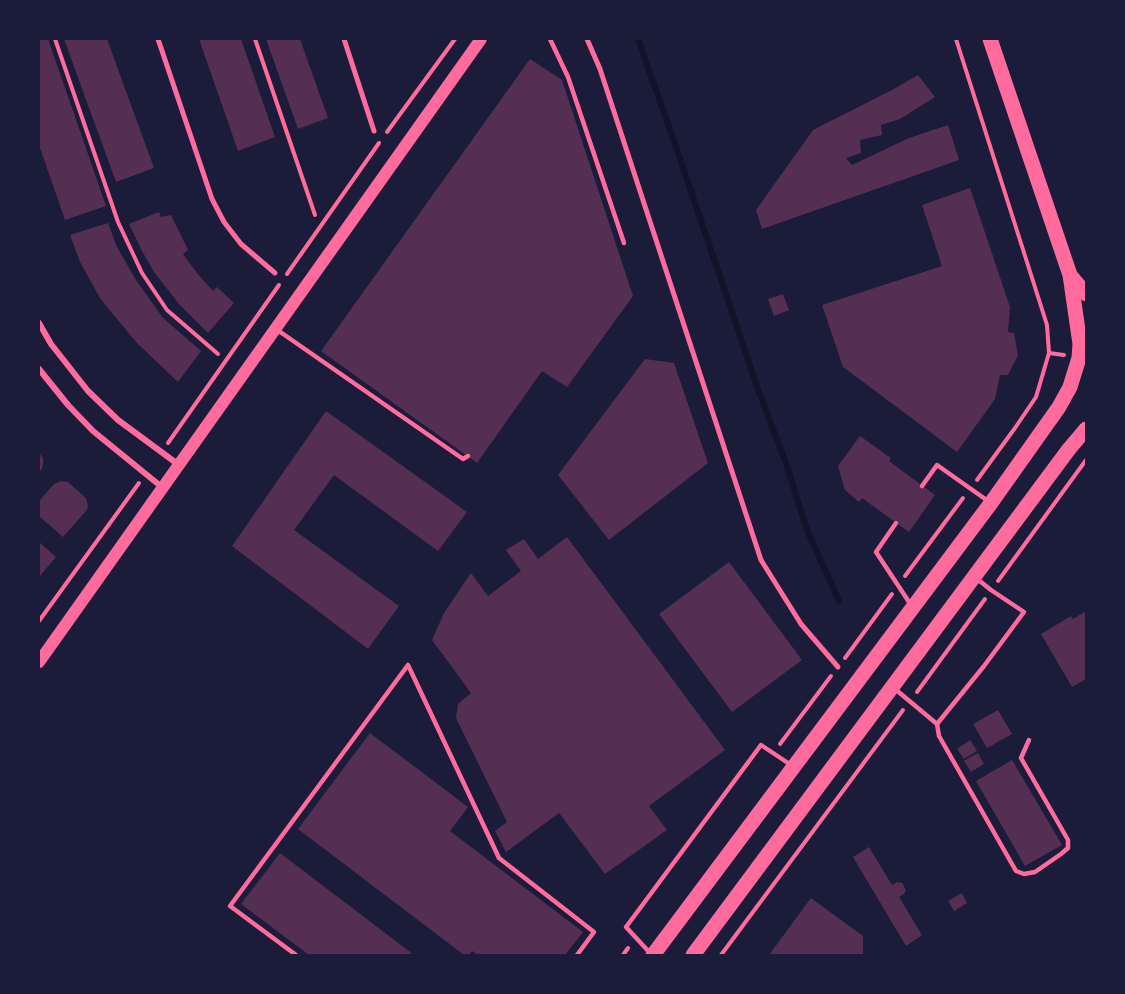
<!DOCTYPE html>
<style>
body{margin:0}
#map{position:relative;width:1125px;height:994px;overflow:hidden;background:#1b1b3a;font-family:"Roboto Condensed",sans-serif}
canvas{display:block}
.frame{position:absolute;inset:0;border:40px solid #1b1b3a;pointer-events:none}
</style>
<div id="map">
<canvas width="1125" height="994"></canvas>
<div class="frame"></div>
</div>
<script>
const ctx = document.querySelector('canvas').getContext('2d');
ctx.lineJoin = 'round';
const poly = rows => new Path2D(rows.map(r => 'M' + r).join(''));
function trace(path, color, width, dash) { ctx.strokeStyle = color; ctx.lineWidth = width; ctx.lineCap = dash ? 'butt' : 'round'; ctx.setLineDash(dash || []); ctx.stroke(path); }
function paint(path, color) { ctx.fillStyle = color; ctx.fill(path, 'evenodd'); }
trace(poly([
 [638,39,674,141,759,392,787,466,807,530,839,601]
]), '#12122b', 6);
paint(poly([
 [39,39,48,39,106,206,65,220,39,145],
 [64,39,107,39,154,168,116,182],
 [199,39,241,39,275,137,238,151],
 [266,39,300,39,328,118,298,129],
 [530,59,562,80,633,296,567,387,542,371,477,463,321,351],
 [918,75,935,97,900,119,881,125,882,135,860,140,861,153,846,158,852,165,909,138,948,125,959,160,762,229,756,210,813,130,892,90],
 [970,188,1010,307,1008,332,1014,333,1018,355,1008,375,1000,375,995,399,957,452,843,367,822,305,942,266,922,205],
 [159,212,161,217,171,215,188,250,183,254,197,273,213,291,217,287,234,303,208,333,179,304,154,272,141,249,129,224],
 [108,223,117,247,136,280,163,318,201,351,178,382,137,343,112,313,100,298,80,262,70,235],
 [783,294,789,310,774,316,768,299],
 [645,359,674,363,708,463,609,540,558,475],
 [326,411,467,512,438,551,334,475,294,530,399,606,368,649,232,546],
 [860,436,891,458,889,461,935,495,909,532,862,498,859,502,845,490,838,466],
 [39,453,43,458,43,464,42,469,39,472],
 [61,481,68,482,86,498,88,505,87,510,63,537,39,516,39,501,54,484],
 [567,537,725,750,649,806,667,830,605,874,559,813,506,852,495,831,507,822,456,718,458,704,471,693,432,640,444,613,471,573,488,596,521,571,506,550,524,539,538,559],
 [39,542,56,557,39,577],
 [729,562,802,660,732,712,659,614],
 [1086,611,1086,679,1072,687,1041,634,1071,616,1073,619],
 [998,710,1012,734,987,748,973,724],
 [370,733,468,807,450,831,583,932,565,955,478,955,472,951,469,955,464,955,298,829],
 [970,740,977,751,964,759,957,749],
 [978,753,984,764,971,772,964,761],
 [1012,760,1062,845,1025,866,976,781],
 [869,847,892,885,897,882,902,883,906,890,904,894,899,897,922,935,906,946,853,857],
 [280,853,376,926,414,955,309,955,241,904],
 [962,893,967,903,954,911,948,901],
 [811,898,863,936,863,955,769,955]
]), '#542f53');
trace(poly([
 [55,39,118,222,142,273,167,310,218,354],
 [255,39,315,215],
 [956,39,1047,325,1049,353,1036,397,1015,428,977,480],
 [387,132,455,39],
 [287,274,379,143],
 [1049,353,1064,355],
 [168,443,279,285],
 [905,576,963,498],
 [998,581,1086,460],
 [39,621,139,483],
 [845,658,892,594],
 [917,692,985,599],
 [780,744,831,676],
 [623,955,628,948],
 [721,955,903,710]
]), '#ff6b9d', 4);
trace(poly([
 [550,39,568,77,624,243],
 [276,329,463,459,468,456],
 [922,486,937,465,988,501],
 [896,523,876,552,911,605],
 [895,689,937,724,984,666,1024,612,991,590,976,578],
 [937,724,939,736,1016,871,1024,874,1035,872,1061,854,1068,848,1068,840,1021,758,1029,740],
 [651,954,626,927,635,915,761,745,791,765],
 [296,955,230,906,408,665,499,858,594,932,577,955]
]), '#ff6b9d', 4.5);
trace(poly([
 [158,39,212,199,224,222,241,244,275,273],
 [344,39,374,131],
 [587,39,600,69,761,560,801,624,838,667]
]), '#ff6b9d', 5);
trace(poly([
 [39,323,51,344,88,391,118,420,179,465],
 [39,369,68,405,93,431,163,488]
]), '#ff6b9d', 6);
trace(poly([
 [39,662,481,39]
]), '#ff6b9d', 12);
trace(poly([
 [990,39,1070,275,1086,294],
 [653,955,991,503,1059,407,1070,387,1079,358,1080,344,1070,275],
 [693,955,1069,449,1086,429]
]), '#ff6b9d', 15);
</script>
